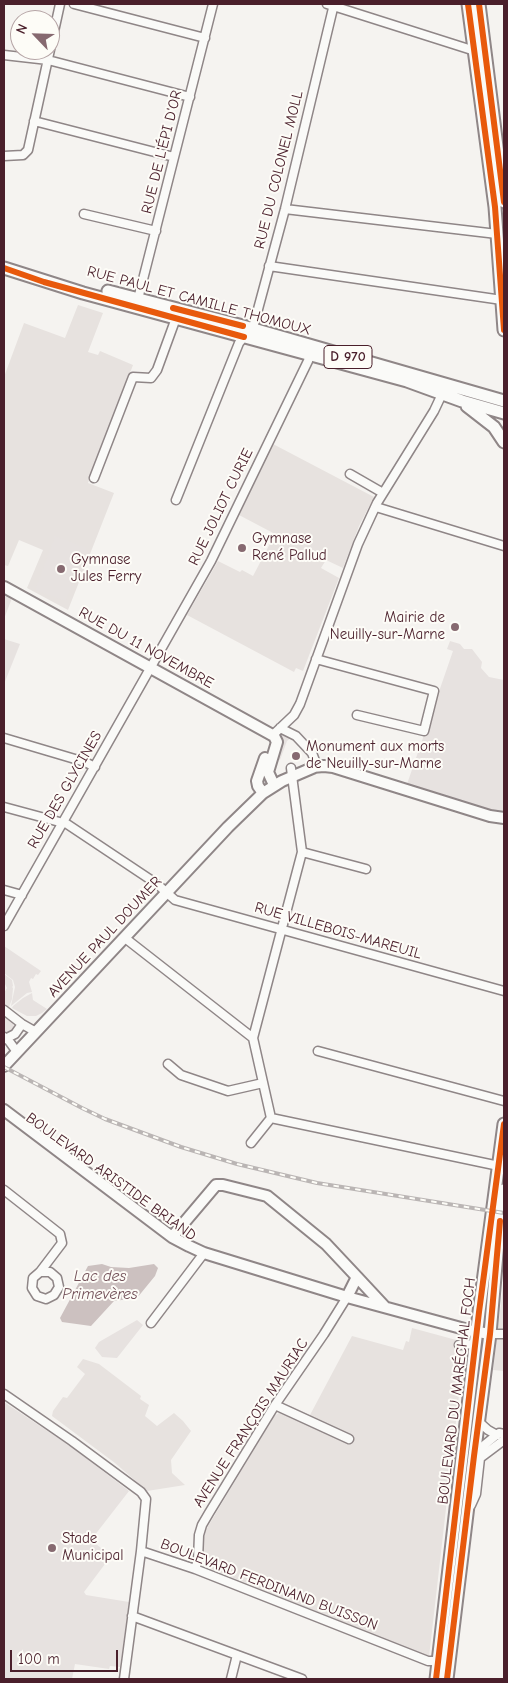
<!DOCTYPE html>
<meta charset="utf-8">
<style>
body{margin:0}
#map{position:relative;width:508px;height:1683px;overflow:hidden;background:#f5f3f0;font-family:"Comic Neue",sans-serif}
canvas{display:block}
.frame{position:absolute;inset:0;border:5px solid #4a1f2b;pointer-events:none}
.north{position:absolute;left:10px;top:10px;width:50px;height:50px;box-sizing:border-box;background:#fdfcf7;border:1px solid #b5a4a5;border-radius:50%;rotate:294deg;font-size:14px;font-weight:700;line-height:20px;text-align:center;color:#4a1f2b}
.north::after{content:'';display:block;margin:auto;width:18px;height:22px;background:#866970;clip-path:polygon(50% 0,100% 100%,50% 72%,0 100%)}
.scale{position:absolute;left:10px;top:1650px;width:108px;height:22px;box-sizing:border-box;border:2px solid #4a1f2b;border-top:0;padding-left:6px;font-size:15px;line-height:18px;white-space:nowrap;color:#4a1f2b;-webkit-text-stroke:4px #fdfcf7;paint-order:stroke}
</style>
<div id="map">
<canvas width="508" height="1683"></canvas>
<div class="frame"></div>
<div class="north">N</div>
<div class="scale">100 m</div>
</div>
<script>
const ctx = document.querySelector('canvas').getContext('2d');
ctx.lineJoin = 'round';
function paint(path, color) { ctx.fillStyle = color; ctx.fill(path, 'evenodd'); }
const poly = rows => new Path2D(rows.map(r => 'M' + r).join(''));
function trace(path, color, width, dash) { ctx.strokeStyle = color; ctx.lineWidth = width; ctx.lineCap = dash ? 'butt' : 'round'; ctx.setLineDash(dash || []); ctx.stroke(path); }
function write(font, color, halo, rows, align = 'center') {
  ctx.font = font + ' "Comic Neue",sans-serif'; ctx.lineWidth = 4; ctx.setLineDash([]); ctx.textBaseline = 'middle'; ctx.strokeStyle = halo; ctx.fillStyle = color; for (const [text, x, y, turn = 0] of rows) {
    ctx.save(); ctx.translate(x, y); ctx.rotate((+turn || 0) * Math.PI / 180); ctx.textAlign = isNaN(turn) ? turn : align; if (halo) ctx.strokeText(text, 0, 0); ctx.fillText(text, 0, 0); ctx.restore();
  }
}
paint(poly([
 [78,305,103,313,88,352,98,355,100,351,133,365,88,483,114,493,68,610,27,588,43,550,19,540,8,566,4,565,4,377,24,323,65,338],
 [273,444,374,497,359,526,343,568,326,560,321,568,339,578,303,671,296,668,294,672,187,615,218,561,240,572,242,570,253,576,275,534,239,515],
 [504,1277,504,1371,493,1370],
 [412,1328,460,1341,458,1358,463,1360,429,1657,209,1568,203,1553,204,1533,274,1416,279,1413,284,1403,310,1415,352,1336,403,1350,406,1341,409,1342],
 [83,1359,99,1364,141,1396,140,1399,149,1405,145,1416,157,1426,174,1413,183,1421,191,1431,171,1460,172,1473,185,1485,147,1491,115,1463,52,1416,53,1411,63,1397,67,1398,85,1374,77,1367]
]), '#e7e2df');
paint(poly([
 [55,536,86,548,66,601,35,590],
 [4,594,12,598,4,619],
 [4,639,20,644,4,684],
 [450,641,460,644,464,649,472,649,482,662,481,668,489,677,504,680,504,814,499,814,406,787,453,651,447,649],
 [281,732,292,737,287,741,280,760,275,758,278,736],
 [4,946,41,971,38,975,36,974,33,979,31,978,29,982,32,992,27,993,11,1006,15,987,13,980,4,973],
 [4,974,12,980,13,986,12,987,13,988,12,999,9,1007,4,1004,4,993,7,988,4,982],
 [32,993,33,1000,47,1009,42,1013,36,1016,27,1016,12,1008,13,1006,23,998],
 [7,1014,13,1022,14,1025,11,1031,6,1033,4,1032,4,1017],
 [137,1320,143,1325,117,1358,102,1357,95,1348,99,1342],
 [4,1402,73,1448,129,1491,91,1540,111,1556,84,1592,86,1595,129,1602,120,1667,110,1666,109,1669,75,1664,72,1679,4,1679]
]), '#e7e2e0');
paint(poly([
 [102,1264,111,1267,129,1268,154,1264,158,1268,155,1276,137,1298,114,1301,91,1326,62,1322,60,1318,88,1266]
]), '#ccc1c0');
const street = poly([
 [74,4,205,38],
 [327,4,475,51],
 [4,55,48,60,190,97],
 [34,121,174,157],
 [4,156,23,155,28,150,60,4],
 [285,209,497,234],
 [84,214,156,231],
 [269,266,502,300],
 [137,303,213,4],
 [350,474,383,493],
 [94,478,133,377,151,378,157,370,176,318],
 [176,500,239,343,254,324,285,209,334,4],
 [376,507,504,546],
 [316,659,434,691,424,731,357,715],
 [280,728,296,736,312,753,317,766],
 [274,736,275,733,294,715,300,704,358,544,377,503,434,411,442,394],
 [4,738,85,762,95,767],
 [291,768,302,852,253,1038,271,1118,499,1166],
 [4,807,67,824,157,884,175,900,504,991],
 [302,852,366,869],
 [4,890,22,895],
 [4,926,211,561,308,361,311,351],
 [125,938,253,1038],
 [4,1010,22,1024,36,1032],
 [4,1037,9,1041,17,1052],
 [7,1038,15,1034,22,1024],
 [318,1051,504,1101],
 [168,1064,181,1075,228,1091,263,1083],
 [251,1143,271,1118],
 [4,1190,60,1234,62,1243,40,1272,33,1278,32,1288,37,1296,46,1299,54,1295,59,1287,57,1278,50,1272,40,1272],
 [151,1323,204,1253],
 [490,1334,504,1334],
 [459,1345,475,1344],
 [4,1394,72,1441,141,1492,146,1499,141,1551,124,1679],
 [275,1405,349,1439],
 [479,1422,488,1430,497,1435],
 [474,1455,478,1450,499,1433,504,1434],
 [480,1458,504,1440],
 [471,1505,476,1494,480,1458],
 [141,1551,195,1569,428,1661,441,1661],
 [195,1569,198,1560,199,1535,202,1525,209,1513,275,1405,324,1334,347,1297],
 [132,1616,302,1679],
 [231,1679,237,1655]
]);
const secondary = poly([
 [4,587,274,736,277,742,268,772,274,785],
 [312,767,324,766,333,767,490,816,504,818],
 [263,793,258,786,257,781,265,758],
 [4,1066,228,827,263,793,282,781,317,766],
 [4,1110,172,1237,189,1246,204,1253,347,1297,472,1331,490,1334],
 [172,1237,216,1185,223,1185,267,1196,326,1244,357,1277,347,1297],
 [357,1277,384,1306]
]);
const primary = poly([
 [468,4,495,207,504,330],
 [479,4,504,202],
 [4,268,83,293,407,381,462,401,504,413],
 [108,291,243,326,504,401],
 [467,406,494,427,504,442],
 [436,1679,479,1312,504,1124],
 [447,1679,474,1456,490,1334,498,1242,504,1190]
]);
trace(street, '#8f8687', 11);
trace(secondary, '#8f8687', 14);
trace(primary, '#8f8687', 15);
trace(street, '#fafaf8', 8);
trace(secondary, '#fafaf8', 10);
trace(primary, '#fafaf8', 11);
const rail = poly([
 [4,1067,82,1108,105,1119,181,1147,237,1164,317,1183,504,1213]
]);
trace(rail, '#bab5b4', 4);
trace(rail, '#fdfcf7', 2, [5.5]);
trace(poly([
 [468,4,495,207,504,330],
 [479,4,504,202],
 [4,268,44,282,244,337],
 [173,308,243,326],
 [436,1679,479,1312,504,1124],
 [447,1679,474,1456,490,1334,500,1221]
]), '#e8590c', 6);
for (const [x, y, r, color] of [
 [242,548,5,"#866970"],
 [61,569,5,"#866970"],
 [455,627,5,"#866970"],
 [296,756,5,"#866970"],
 [52,1548,5,"#866970"]
]) { const dot = new Path2D(); dot.arc(x, y, r, 0, 2 * Math.PI); ctx.fillStyle = color; ctx.fill(dot); trace(dot, '#fdfcf7', 2); }
for (const [x, y, w] of [
 [348,357,48]
]) { const box = new Path2D(); box.roundRect(x - w / 2, y - 11.5, w, 23, 4); ctx.fillStyle = '#fdfcf7'; ctx.fill(box); trace(box, '#4a1f2b', 1); }
write('bold 14px', '#4a1f2b', null, [
 ["D 970",348,357]
]);
write('15px', '#4a1f2b', '#fdfcf7', [
 ["RUE DE L'ÉPI D'OR",162,152,-76],
 ["RUE DU COLONEL MOLL",279,170,-76],
 ["RUE PAUL ET CAMILLE THOMOUX",199,301,15],
 ["RUE JOLIOT CURIE",221,507,-64],
 ["RUE DU 11 NOVEMBRE",146,648,29],
 ["RUE DES GLYCINES",65,790,-60],
 ["RUE VILLEBOIS-MAREUIL",338,931,16],
 ["AVENUE PAUL DOUMER",105,937,-47],
 ["BOULEVARD ARISTIDE BRIAND",111,1177,36],
 ["BOULEVARD DU MARÉCHAL FOCH",457,1391,-83],
 ["AVENUE FRANÇOIS MAURIAC",251,1423,-57],
 ["BOULEVARD FERDINAND BUISSON",269,1585,21]
]);
write('15px', '#4a1f2b', '#fdfcf7', [
 ["Gymnase",252,539],
 ["René Pallud",252,556],
 ["Gymnase",71,560],
 ["Jules Ferry",71,577],
 ["Mairie de",445,618,"right"],
 ["Neuilly-sur-Marne",445,635,"right"],
 ["Monument aux morts",306,747],
 ["de Neuilly-sur-Marne",306,764],
 ["Stade",62,1539],
 ["Municipal",62,1556]
], 'left');
write('italic 16px', '#725058', '#fdfcf7', [
 ["Lac des",100,1276],
 ["Primevères",100,1294]
]);
</script>
